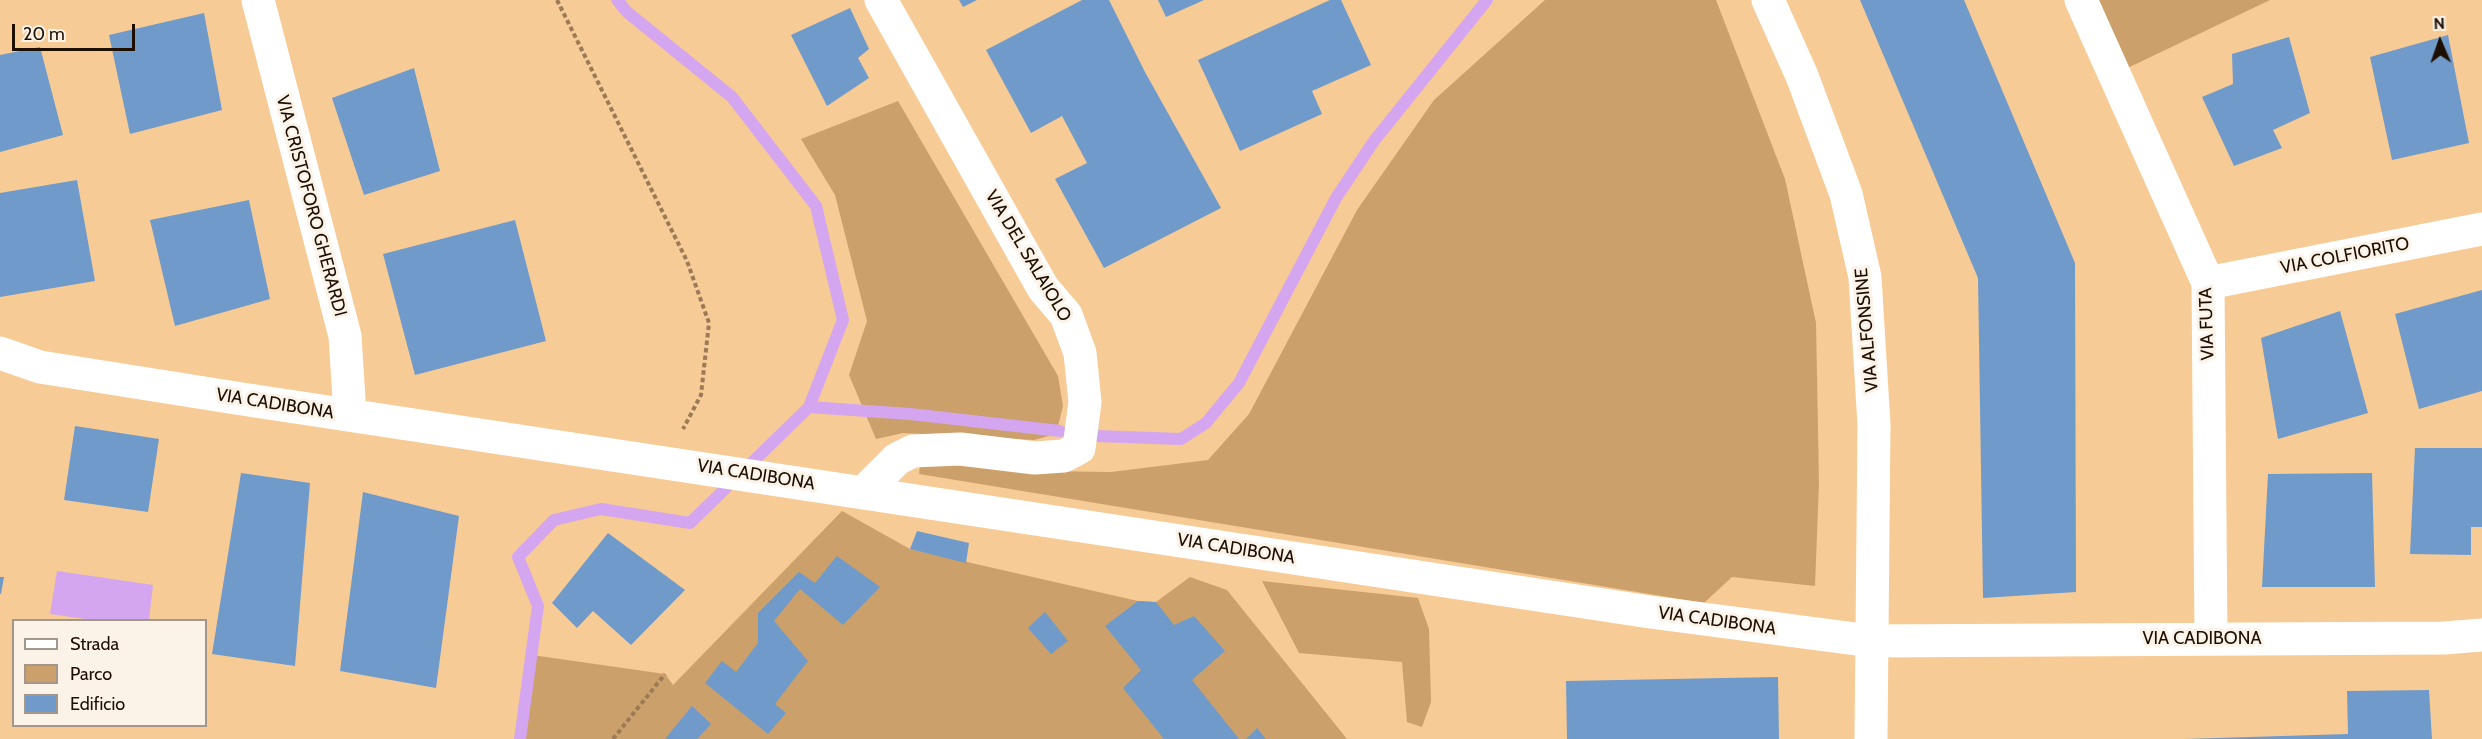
<!DOCTYPE html>
<style>
body{margin:0}
#map{position:relative;width:2482px;height:739px;overflow:hidden;background:#f7cb96;font-family:Cabin,sans-serif}
canvas{display:block}
.legend{position:absolute;left:12px;top:619px;width:195px;height:108px;box-sizing:border-box;background:#fcf3e8;border:2px solid #a3978b;margin:0;padding:8px 10px;list-style:none;font-size:18px;color:#1d0e00}
.legend li{display:flex;align-items:center;gap:12px;height:30px}
.legend b{width:30px;border:2px solid #a3978b}
.north{position:absolute;left:2410px;top:12px;width:60px;height:60px;-webkit-text-stroke:4px #fcf3e8;paint-order:stroke;rotate:358deg;font-size:16px;font-weight:700;line-height:24px;text-align:center;color:#1d0e00}
.north::after{content:'';display:block;margin:auto;width:21px;height:27px;background:#1d0e00;clip-path:polygon(50% 0,100% 100%,50% 72%,0 100%)}
.scale{position:absolute;left:12px;top:24px;width:123px;height:27px;box-sizing:border-box;border:3px solid #1d0e00;border-top:0;padding-left:8px;font-size:18px;line-height:21px;white-space:nowrap;color:#1d0e00;-webkit-text-stroke:4px #fcf3e8;paint-order:stroke}
</style>
<div id="map">
<canvas width="2482" height="739"></canvas>
<ul class="legend">
<li><b style="height:8px;background:#fff"></b>Strada</li>
<li><b style="height:16px;background:#cca06a"></b>Parco</li>
<li><b style="height:16px;background:#709aca"></b>Edificio</li>
</ul>
<div class="north">N</div>
<div class="scale">20 m</div>
</div>
<script>
const ctx = document.querySelector('canvas').getContext('2d');
ctx.lineJoin = 'round';
function paint(path, color) { ctx.fillStyle = color; ctx.fill(path, 'evenodd'); }
const poly = rows => new Path2D(rows.map(r => 'M' + r).join(''));
function trace(path, color, width, dash) { ctx.strokeStyle = color; ctx.lineWidth = width; ctx.lineCap = dash ? 'butt' : 'round'; ctx.setLineDash(dash || []); ctx.stroke(path); }
function write(font, color, halo, rows, align = 'center') {
  ctx.font = font + ' Cabin,sans-serif'; ctx.lineWidth = 6; ctx.setLineDash([]); ctx.textBaseline = 'middle'; ctx.strokeStyle = halo; ctx.fillStyle = color; for (const [text, x, y, turn = 0] of rows) {
    ctx.save(); ctx.translate(x, y); ctx.rotate((+turn || 0) * Math.PI / 180); ctx.textAlign = isNaN(turn) ? turn : align; if (halo) ctx.strokeText(text, 0, 0); ctx.fillText(text, 0, 0); ctx.restore();
  }
}
paint(poly([
 [1545,0,1716,0,1785,179,1816,323,1819,483,1815,586,1732,577,1704,603,919,474,920,466,936,461,1041,471,1111,472,1208,460,1249,414,1357,210,1434,100],
 [2081,0,2270,0,2115,74],
 [898,101,1058,376,1063,406,1056,434,1034,440,903,433,876,439,849,375,867,321,835,195,801,139],
 [842,511,910,549,1138,601,1156,602,1190,577,1227,590,1347,739,520,739,532,655,665,674,673,685],
 [1262,581,1418,598,1429,629,1431,702,1422,727,1407,722,1402,662,1299,653]
]), '#cca06a');
paint(poly([
 [57,571,153,585,149,620,92,620,50,614]
]), '#d3a6ef');
trace(poly([
 [809,407,910,414,1060,431],
 [1096,436,1181,439,1206,423,1239,383,1336,198,1374,141,1487,0],
 [520,739,538,606,518,557,554,520,601,509,690,523,809,407,843,320,816,206,732,97,627,12,617,0]
]), '#d3a6ef', 12);
paint(poly([
 [959,0,977,0,963,7],
 [1082,0,1109,0,1145,72,1221,208,1104,268,1055,179,1087,163,1062,116,1031,133,986,50],
 [1158,0,1204,0,1166,17],
 [1330,0,1341,0,1371,65,1312,91,1322,114,1240,151,1198,60],
 [1860,0,1964,0,2075,263,2076,592,1983,598,1978,278],
 [850,8,869,49,858,58,869,78,827,106,791,35],
 [204,13,222,110,130,134,109,35],
 [2448,35,2469,143,2392,160,2370,57],
 [2289,37,2310,113,2273,130,2282,148,2234,166,2202,97,2233,84,2232,54],
 [40,47,63,135,0,152,0,55],
 [414,68,440,171,364,195,332,98],
 [77,180,95,281,0,297,0,193],
 [249,200,270,299,175,326,150,220],
 [515,220,546,341,415,375,383,254],
 [2482,290,2482,391,2419,409,2395,314],
 [2340,311,2368,413,2278,439,2261,338],
 [75,426,159,439,148,512,64,500],
 [2415,448,2482,448,2482,527,2471,527,2471,555,2410,554],
 [241,473,310,483,295,666,212,654],
 [2372,473,2375,587,2262,587,2268,474],
 [363,492,459,516,436,688,340,671],
 [917,531,969,543,966,563,910,549],
 [608,533,685,590,631,645,593,611,577,628,552,603],
 [837,556,880,587,843,625,800,589,774,621,808,661,775,704,786,713,768,734,705,683,722,661,736,672,758,643,758,613,799,572,815,583],
 [0,577,4,577,1,594,0,594],
 [1138,601,1156,602,1174,625,1194,616,1225,651,1192,680,1239,739,1164,739,1123,688,1141,670,1105,626],
 [1045,612,1068,641,1051,654,1028,628],
 [1778,677,1779,739,1567,739,1566,681],
 [2429,690,2432,739,2184,739,2348,734,2347,691],
 [692,706,711,724,697,739,665,739],
 [1257,728,1266,739,1246,739]
]), '#709aca');
trace(poly([
 [557,0,687,261,709,323,701,395,683,429],
 [613,739,665,674]
]), '#9b7b57', 4, [4.5, 3]);
trace(poly([
 [258,0,345,336,350,415],
 [2081,0,2208,283,2211,639],
 [2208,283,2482,229],
 [0,353,40,367,242,399,1650,612,1871,641,2444,638,2482,635],
 [864,492,897,459,913,451,960,449,1035,458,1064,456,1079,448,1085,402,1080,353,1066,315,1043,288,881,0]
]), '#fff', 33);
trace(poly([
 [1768,0,1802,76,1846,194,1865,277,1874,425,1871,739]
]), '#fff', 33);
write('18px', '#1d0e00', '#fcf3e8', [
 ["VIA CRISTOFORO GHERARDI",311,206,75],
 ["VIA DEL SALAIOLO",1028,256,59],
 ["VIA COLFIORITO",2345,256,-11],
 ["VIA FUTA",2207,324,-92],
 ["VIA ALFONSINE",1867,330,-95],
 ["VIA CADIBONA",275,404,9],
 ["VIA CADIBONA",756,475,9],
 ["VIA CADIBONA",1236,549,9],
 ["VIA CADIBONA",1717,621,8],
 ["VIA CADIBONA",2202,639]
]);
</script>
